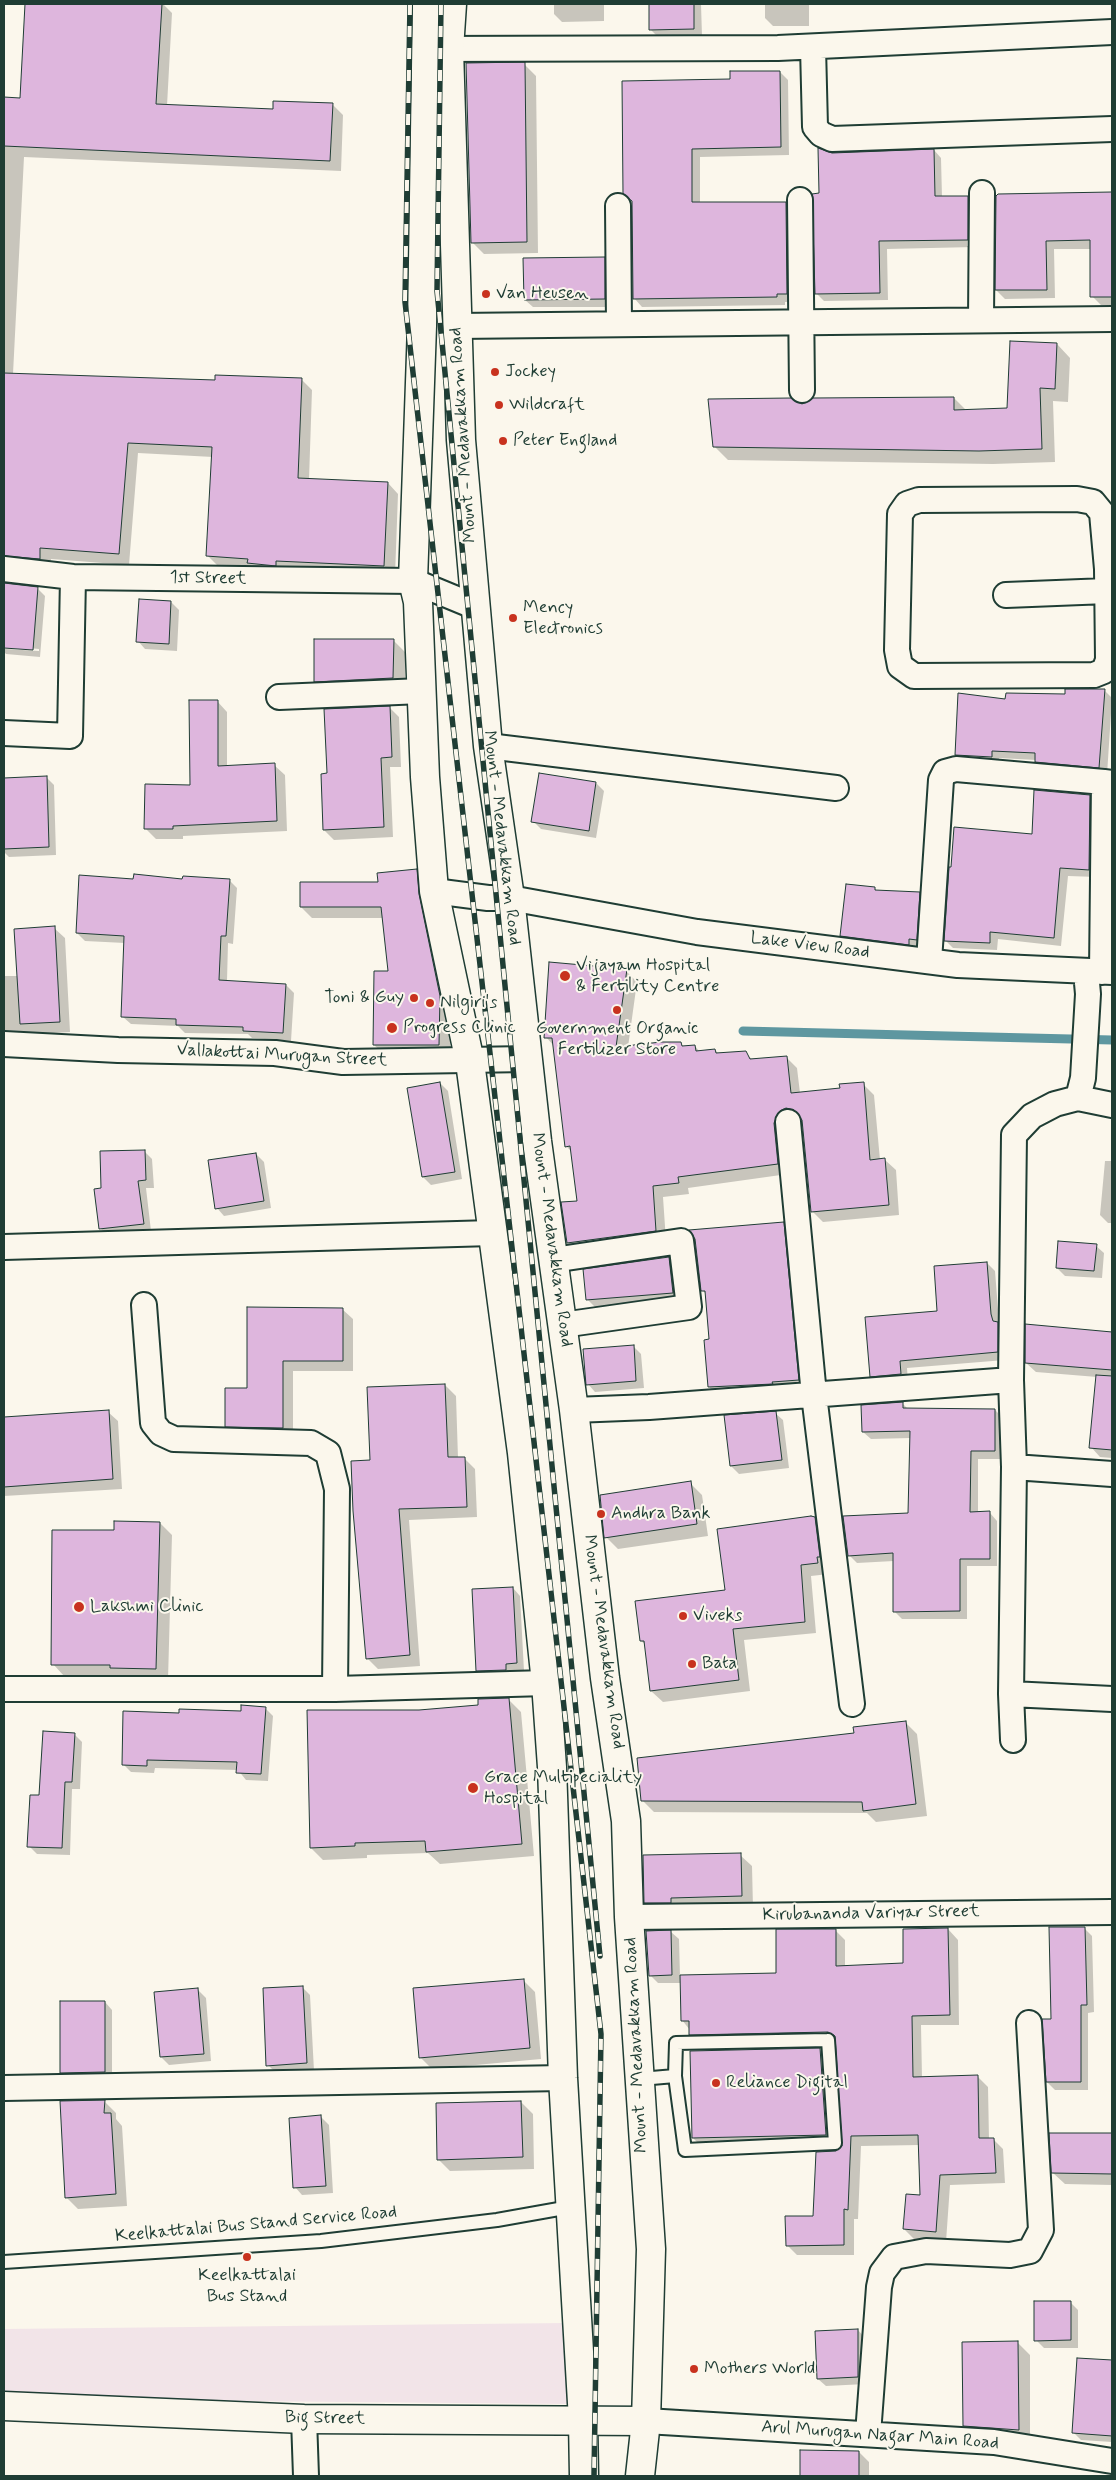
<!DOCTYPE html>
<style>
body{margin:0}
#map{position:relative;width:1116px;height:2480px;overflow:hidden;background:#fbf7ec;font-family:Mynerve,sans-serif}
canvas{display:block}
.frame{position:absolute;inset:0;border:5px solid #1f3d34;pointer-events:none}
</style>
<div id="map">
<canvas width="1116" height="2480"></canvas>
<div class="frame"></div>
</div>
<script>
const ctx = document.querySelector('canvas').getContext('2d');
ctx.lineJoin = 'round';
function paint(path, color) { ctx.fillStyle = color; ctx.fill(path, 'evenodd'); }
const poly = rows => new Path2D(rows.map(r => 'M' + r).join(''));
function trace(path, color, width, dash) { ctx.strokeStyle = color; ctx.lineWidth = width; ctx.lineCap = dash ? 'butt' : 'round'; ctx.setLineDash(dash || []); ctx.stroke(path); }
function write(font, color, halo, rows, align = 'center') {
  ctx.font = font + ' Mynerve,sans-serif'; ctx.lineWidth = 4; ctx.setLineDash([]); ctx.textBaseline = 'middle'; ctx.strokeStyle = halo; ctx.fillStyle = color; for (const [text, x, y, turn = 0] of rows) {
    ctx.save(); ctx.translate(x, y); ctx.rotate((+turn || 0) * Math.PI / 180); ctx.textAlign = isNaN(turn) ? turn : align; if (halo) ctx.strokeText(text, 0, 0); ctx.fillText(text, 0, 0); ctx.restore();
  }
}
paint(poly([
 [566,2323,571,2404,4,2399,4,2329]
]), '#f2e4e8');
paint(poly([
 [26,4,163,4,172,13,167,106,274,110,332,104,343,115,341,171,24,157,13,374,216,381,301,379,312,390,309,480,388,483,398,494,395,576,218,566,207,555,213,457,138,453,129,565,51,559,50,570,16,566,5,555,4,99,21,99],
 [554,4,604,4,604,21,562,22,554,14],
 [650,4,701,4,702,36,658,37,650,29],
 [765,4,809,4,809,26,773,26,765,18],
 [524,64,536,76,538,253,484,254,472,242],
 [780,72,788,80,789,155,700,157,700,204,786,203,794,211,795,302,785,302,785,305,642,307,634,298,633,202,731,80],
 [934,150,941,158,942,197,968,197,976,205,975,247,887,249,888,300,824,301,816,293,820,195,832,154],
 [967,203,969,203,969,246,967,246],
 [1111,152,1112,152,1112,305,1101,305,1092,296,1091,249,1054,249,1055,298,1005,299,996,290,997,196,1111,193],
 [604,258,612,266,612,307,533,307,525,300],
 [1057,344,1070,358,1068,402,1053,401,1055,462,993,464,728,460,715,447,954,398,966,410,1008,409],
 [4,584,37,588,45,596,40,657,6,654,4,652],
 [5,646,39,649,39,651,5,649],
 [171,602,179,610,177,651,145,649,138,641],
 [393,640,405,652,405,690,327,693,315,681],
 [1104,690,1112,698,1107,775,1044,770,1036,760,999,758,999,764,964,763,956,755,1006,700,1066,696],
 [217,701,227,712,227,767,274,765,285,775,287,831,183,836,183,839,156,839,146,829,191,786],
 [389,707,399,717,401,767,390,767,393,837,334,840,324,830,328,774],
 [540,775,596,783,604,791,596,838,541,829,533,821],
 [46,777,54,785,56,855,9,857,4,852,4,779],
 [1090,796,1097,804,1097,877,1068,876,1061,946,998,939,997,950,953,948,945,940,1033,835],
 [416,871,428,882,451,1008,450,1056,386,1056,374,1045,389,972,383,918,312,918,301,907],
 [134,880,229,880,237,888,233,944,228,943,227,981,286,985,294,993,291,1041,252,1038,248,1034,185,1033,178,1026,131,1024,123,1017,125,943,85,941,77,933],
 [874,888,877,891,919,893,927,901,924,947,917,947,917,952,849,944,841,936],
 [54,928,65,938,70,1032,6,1036,4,1040,4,976,18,976],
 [626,971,637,982,628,1047,680,1043,684,1047,695,1046,700,1052,715,1050,719,1054,745,1053,753,1060,786,1057,797,1068,800,1093,841,1090,863,1084,874,1095,880,1160,885,1160,896,1170,899,1215,823,1222,812,1211,803,1120,799,1119,788,1174,688,1188,689,1194,663,1197,666,1241,579,1254,568,1243,563,1203,578,1202,572,1152,567,1147,554,1046,546,1037],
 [440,1083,448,1091,462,1179,431,1185,423,1177],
 [144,1151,152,1159,154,1188,146,1188,151,1231,108,1236,100,1228,103,1189],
 [256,1154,264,1162,271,1208,224,1216,217,1208],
 [1105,1161,1112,1161,1112,1223,1108,1223,1100,1215],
 [783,1224,795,1235,810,1391,721,1399,709,1387,710,1341,707,1295,702,1290],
 [1096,1246,1104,1253,1102,1278,1065,1276,1057,1268],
 [669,1258,680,1270,685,1305,599,1311,587,1299],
 [987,1263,995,1271,999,1322,1005,1331,1005,1360,907,1368,908,1382,879,1384,871,1376],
 [342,1309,353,1319,353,1371,293,1371,293,1438,237,1437,227,1426,248,1389],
 [1027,1325,1112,1333,1112,1458,1100,1457,1091,1447,1097,1377,1036,1372,1026,1363],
 [633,1346,641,1354,644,1388,595,1392,588,1384],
 [445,1385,456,1396,458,1458,464,1458,475,1469,477,1517,409,1520,420,1666,378,1669,367,1658,371,1461],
 [902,1403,908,1409,995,1410,1003,1418,1002,1459,978,1459,978,1513,990,1513,997,1521,997,1566,967,1566,967,1619,902,1619,894,1611,894,1561,857,1563,849,1555,910,1514,911,1438,871,1439,863,1432],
 [108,1412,118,1421,122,1489,4,1496,4,1418],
 [775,1413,783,1420,789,1468,739,1474,731,1466],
 [690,1483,702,1495,708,1536,618,1549,606,1537],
 [815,1518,826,1530,829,1574,811,1576,816,1633,744,1640,750,1691,663,1702,651,1691,646,1645,641,1641,727,1591],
 [160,1523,172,1535,168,1680,124,1679,120,1676,64,1676,53,1664,115,1531],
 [513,1588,520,1596,524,1671,513,1671,514,1678,486,1679,478,1671],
 [508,1699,521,1712,534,1856,440,1864,428,1853,367,1855,367,1858,323,1860,311,1848,419,1712,479,1706],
 [265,1708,273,1716,268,1781,246,1780,238,1770,155,1768,154,1773,131,1772,123,1764,180,1714,242,1712],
 [905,1722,917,1734,927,1816,876,1822,867,1813,654,1812,642,1800,855,1734],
 [74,1734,82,1742,80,1789,72,1789,70,1855,37,1854,29,1846,40,1797],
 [740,1855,752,1866,753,1908,657,1914,645,1903],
 [1084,1928,1092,1936,1094,2012,1088,2013,1088,2090,1055,2090,1047,2082,1052,2020],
 [948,1929,958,1940,959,2025,921,2025,922,2078,978,2077,988,2087,989,2139,993,2139,1003,2149,1005,2183,950,2185,946,2242,914,2239,904,2229,922,2196,920,2145,861,2146,858,2219,854,2219,854,2255,797,2255,787,2245,814,2217,817,2151,708,2153,693,2138,820,2050,838,2068,836,2042,701,2044,682,2020,681,1983,658,1983,650,1975,671,1932,679,1939,680,1976,777,1974,835,1930,845,1940,845,1967,905,1964],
 [836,2077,839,2077,844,2147,841,2149],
 [523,1980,535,1992,541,2059,432,2069,420,2057],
 [302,1987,310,1995,314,2071,276,2073,268,2065],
 [198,1990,206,1998,211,2061,169,2065,161,2057],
 [105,2002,112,2010,112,2080,69,2081,61,2073],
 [104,2101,116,2113,116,2119,122,2126,127,2206,78,2209,66,2197],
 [521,2102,533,2114,534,2169,450,2171,438,2159],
 [321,2117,329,2125,333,2193,302,2195,295,2187],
 [1050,2134,1112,2134,1112,2185,1065,2184,1053,2173],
 [1070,2302,1078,2310,1078,2348,1044,2348,1036,2340],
 [858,2330,865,2338,866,2384,826,2386,818,2379],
 [1018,2343,1030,2355,1030,2441,976,2438,964,2426],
 [1078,2359,1112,2362,1112,2442,1081,2440,1073,2432],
 [801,2452,859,2452,869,2462,869,2476,801,2476]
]), '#0003');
trace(poly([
 [743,1031,1112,1040]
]), '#5e97a0', 9);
const building = poly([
 [25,4,162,4,156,104,273,109,273,101,333,103,330,161,4,146,4,97,20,98,25,4],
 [649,4,694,4,694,29,649,30,649,4],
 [525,62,527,242,471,243,466,63,525,62],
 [730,71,780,71,781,147,692,149,692,202,786,202,787,294,777,294,777,297,633,299,632,201,623,194,622,81,730,79,730,71],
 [818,148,832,153,934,149,935,196,968,196,968,240,879,241,880,293,815,294,812,194,819,193,818,148],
 [1112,192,1112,297,1090,297,1090,240,1046,241,1047,290,995,290,996,196,998,194,1112,192],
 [605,257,605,299,524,300,523,258,605,257],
 [1010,341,1057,343,1055,389,1040,388,1042,449,979,451,713,447,708,399,791,398,802,404,813,398,954,397,954,410,1007,408,1010,341],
 [4,373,215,380,215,375,302,378,298,478,388,482,384,566,276,561,276,566,247,563,248,559,206,556,212,447,128,443,119,554,40,548,40,559,4,556,4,373],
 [4,583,38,587,33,650,4,648,4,583],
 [139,599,171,601,169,644,136,642,139,599],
 [314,639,394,639,393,678,314,682,314,639],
 [1065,689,1105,689,1099,768,1035,762,1035,753,992,751,992,757,955,755,958,693,1005,699,1006,693,1065,694,1065,689],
 [189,700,218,700,218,766,275,763,277,821,173,826,173,829,144,829,145,784,190,785,189,700],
 [390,706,392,757,381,758,384,827,323,830,321,774,327,773,324,709,390,706],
 [539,773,596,782,589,831,531,822,539,773],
 [47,776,49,847,4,849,4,778,47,776],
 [1034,790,1090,795,1089,870,1060,868,1054,938,990,932,990,943,944,941,949,867,951,867,954,827,1032,834,1034,790],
 [417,869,419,894,440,996,439,1045,373,1045,374,971,388,971,381,907,300,907,300,882,378,882,377,873,417,869],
 [134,874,182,879,183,876,230,879,226,936,221,936,219,980,286,984,283,1033,243,1031,243,1027,176,1025,176,1019,121,1017,124,936,76,933,79,875,133,879,134,874],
 [846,884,875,887,875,890,920,892,917,940,909,939,909,945,840,936,846,884],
 [55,926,60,1022,20,1024,14,929,55,926],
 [549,962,627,969,616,1047,661,1042,681,1042,682,1046,695,1045,696,1051,715,1049,716,1053,746,1051,750,1059,787,1056,791,1093,840,1088,839,1084,864,1082,870,1160,885,1158,889,1205,811,1212,802,1120,794,1110,786,1108,780,1111,774,1123,778,1164,678,1177,679,1183,653,1186,656,1231,567,1243,561,1202,577,1201,570,1146,565,1147,552,1038,544,1038,549,962],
 [440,1082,455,1172,422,1177,407,1088,440,1082],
 [145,1150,146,1180,138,1181,144,1224,99,1229,94,1189,101,1188,100,1151,145,1150],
 [256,1153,264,1201,215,1209,208,1160,256,1153],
 [784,1222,799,1380,772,1382,773,1384,708,1387,704,1340,709,1339,705,1291,701,1291,695,1239,689,1230,784,1222],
 [1058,1241,1097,1244,1094,1271,1056,1268,1058,1241],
 [669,1257,673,1293,586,1300,583,1269,669,1257],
 [987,1262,991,1314,993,1321,998,1322,998,1352,900,1361,901,1374,870,1377,865,1317,937,1311,934,1266,987,1262],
 [247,1307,343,1308,343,1361,283,1361,283,1428,225,1427,225,1388,247,1388,247,1307],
 [1025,1324,1112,1332,1112,1370,1025,1363,1025,1324],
 [634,1345,636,1381,586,1385,583,1349,634,1345],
 [1096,1375,1112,1376,1112,1450,1089,1448,1096,1375],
 [445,1384,448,1457,465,1457,467,1507,399,1509,410,1655,366,1659,353,1511,351,1461,370,1460,367,1387,445,1384],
 [903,1402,903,1408,995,1409,995,1451,971,1451,970,1512,990,1511,990,1559,960,1559,960,1611,893,1612,893,1553,848,1556,843,1516,908,1513,910,1431,862,1432,861,1405,903,1402],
 [109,1410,113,1479,4,1487,4,1417,109,1410],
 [776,1411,782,1460,730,1466,724,1415,776,1411],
 [691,1481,697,1524,604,1538,600,1495,691,1481],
 [811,1516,815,1517,820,1557,817,1557,818,1563,801,1565,805,1622,733,1629,739,1680,650,1691,644,1641,640,1641,635,1601,725,1590,717,1529,811,1516],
 [114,1521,160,1522,156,1669,110,1668,110,1665,51,1665,52,1530,114,1530,114,1521],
 [513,1587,517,1663,506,1664,506,1670,476,1671,472,1589,513,1587],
 [509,1698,522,1844,426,1852,425,1841,355,1843,355,1846,310,1848,307,1710,419,1710,478,1705,478,1699,509,1698],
 [241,1705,266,1707,261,1774,236,1773,237,1762,147,1760,147,1766,122,1765,123,1711,179,1713,179,1709,241,1711,241,1705],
 [906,1721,916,1804,863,1811,862,1802,641,1801,637,1758,854,1733,853,1727,906,1721],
 [43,1731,75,1733,72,1782,65,1782,62,1848,27,1847,30,1795,39,1795,43,1731],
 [741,1853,742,1896,671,1898,671,1903,644,1903,643,1855,741,1853],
 [1049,1927,1085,1927,1087,2005,1081,2005,1081,2082,1046,2082,1042,2019,1051,2019,1049,1927],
 [948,1928,950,2015,912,2016,913,2077,978,2075,979,2138,994,2138,996,2173,940,2175,936,2232,903,2229,906,2194,920,2195,918,2135,851,2136,848,2210,844,2209,844,2245,786,2246,785,2216,813,2216,816,2152,836,2151,842,2146,835,2036,828,2032,689,2035,689,2021,681,2021,680,1975,776,1973,776,1929,836,1929,836,1966,903,1963,903,1929,948,1928],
 [671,1930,672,1975,649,1976,646,1931,671,1930],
 [524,1979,530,2048,419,2058,413,1988,524,1979],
 [303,1986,307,2063,266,2066,263,1988,303,1986],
 [198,1988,204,2054,160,2057,154,1992,198,1988],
 [60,2001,105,2001,105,2072,60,2073,60,2001],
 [820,2048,826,2135,692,2138,690,2051,820,2048],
 [105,2100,104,2113,111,2113,116,2194,65,2198,60,2101,105,2100],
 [521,2101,523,2157,437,2160,436,2103,521,2101],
 [321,2115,326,2186,293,2188,289,2118,321,2115],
 [1049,2133,1112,2133,1112,2174,1051,2173,1049,2133],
 [1034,2301,1071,2301,1071,2340,1034,2341,1034,2301],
 [858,2329,858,2377,817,2379,815,2331,858,2329],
 [1018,2341,1019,2430,963,2426,962,2342,1018,2341],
 [1077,2358,1112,2360,1112,2436,1072,2433,1077,2358],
 [800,2450,859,2451,859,2476,800,2476,800,2450]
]);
paint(building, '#deb6dd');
trace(building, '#1f3d34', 1);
const service = poly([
 [828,2040,835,2143,685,2150,675,2076,676,2043,828,2040],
 [640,2079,675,2076],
 [4,2262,321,2241,497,2220,570,2207]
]);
const minor = poly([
 [813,47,815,127,821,134,832,139,1112,129],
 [431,49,778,48,1112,32],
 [800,200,802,390],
 [618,206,619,324],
 [981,320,982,193],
 [456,326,1112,319],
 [4,569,73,577,413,581,476,607],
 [1107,569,1102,513,1093,502,1077,499,919,500,907,504,900,514,897,650,900,666,914,676,1094,675,1104,671,1108,660,1107,569,1112,568],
 [1006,595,1107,591],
 [279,697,422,691],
 [4,733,70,736,73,577],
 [488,746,836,788],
 [434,891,488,898,510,898,697,932,958,965,1112,972],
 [929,961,941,780,945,772,956,769,1104,782],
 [1102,972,1104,782,1112,783],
 [4,1044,118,1050,275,1053,343,1062,528,1059],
 [1078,1098,1083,1078,1088,994,1086,972],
 [788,1122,814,1395,852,1704],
 [4,1247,492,1233],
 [553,1260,681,1241,689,1307,562,1325],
 [144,1305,153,1423,161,1433,174,1439,311,1443,328,1453,337,1489,335,1689],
 [574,1410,649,1407,1011,1380],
 [1014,1467,1112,1474],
 [4,1689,335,1689,546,1683],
 [1011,1694,1112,1699],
 [1013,1740,1011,1694,1014,1467,1011,1380,1014,1135,1032,1116,1055,1104,1078,1098,1112,1105],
 [629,1917,1112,1912],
 [4,2088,563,2078],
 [304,2419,306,2476],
 [646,2421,994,2442,1112,2461],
 [868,2434,879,2287,882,2273,894,2257,926,2251,1010,2255,1030,2251,1041,2230,1029,2023]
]);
const tertiary = poly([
 [4,2406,304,2419,646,2421]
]);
const primary = poly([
 [427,4,422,326,413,581,418,602,425,777,434,891,470,1062,522,1453,546,1683,552,1767,563,2078,583,2420,584,2476],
 [452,4,449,49,461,440,488,746,510,898,537,1141,574,1410,605,1678,626,1821,629,1917,651,2249,646,2421,640,2476]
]);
trace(service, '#1f3d34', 16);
trace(minor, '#1f3d34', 28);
trace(tertiary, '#1f3d34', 31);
trace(primary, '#1f3d34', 31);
trace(service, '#fbf7ec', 12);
trace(minor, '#fbf7ec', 24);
trace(tertiary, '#fbf7ec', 28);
trace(primary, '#fbf7ec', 28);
const rail = poly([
 [410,4,405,302,601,2034,594,2476],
 [441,4,437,291,600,1956]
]);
trace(rail, '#1f3d34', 5.5);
trace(rail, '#fbf7ec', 4, [11]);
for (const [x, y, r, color] of [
 [486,294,5,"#c8321e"],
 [495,372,5,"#c8321e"],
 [499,405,5,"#c8321e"],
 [503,441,5,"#c8321e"],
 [513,618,5,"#c8321e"],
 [565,976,6,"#c8321e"],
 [414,998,5,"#c8321e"],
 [430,1003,5,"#c8321e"],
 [617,1010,5,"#c8321e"],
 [392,1028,6,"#c8321e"],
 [601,1514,5,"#c8321e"],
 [79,1607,6,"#c8321e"],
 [683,1616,5,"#c8321e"],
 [692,1664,5,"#c8321e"],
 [473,1788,6,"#c8321e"],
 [716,2083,5,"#c8321e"],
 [247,2257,5,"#c8321e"],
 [694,2369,5,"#c8321e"]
]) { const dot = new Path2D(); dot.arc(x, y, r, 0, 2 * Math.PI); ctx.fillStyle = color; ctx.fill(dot); trace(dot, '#fbf7ec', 2); }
write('18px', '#1f3d34', '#fbf7ec', [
 ["Van Heusen",496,294],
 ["Jockey",505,372],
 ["Wildcraft",509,405],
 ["Peter England",513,441],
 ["Mency",523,608],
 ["Electronics",523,629],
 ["Vijayam Hospital",576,966],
 ["& Fertility Centre",576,987],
 ["Toni & Guy",404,998,"right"],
 ["Nilgiri's",440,1003],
 ["Progress Clinic",403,1028],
 ["Government Organic",617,1029,"center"],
 ["Fertilizer Store",617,1050,"center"],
 ["Andhra Bank",611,1514],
 ["Lakshmi Clinic",90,1607],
 ["Viveks",693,1616],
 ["Bata",702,1664],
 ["Grace Multipeciality",484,1778],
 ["Hospital",484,1799],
 ["Reliance Digital",726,2083],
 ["Keelkattalai",247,2276,"center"],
 ["Bus Stand",247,2297,"center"],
 ["Mothers World",704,2369]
], 'left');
write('18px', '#1f3d34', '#fbf7ec', [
 ["Mount - Medavakkam Road",464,435,-94],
 ["1st Street",208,579,1],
 ["Mount - Medavakkam Road",501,838,83],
 ["Lake View Road",810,946,7],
 ["Vallakottai Murugan Street",282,1056,3],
 ["Mount - Medavakkam Road",551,1240,82],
 ["Mount - Medavakkam Road",603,1642,82],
 ["Kirubananda Variyar Street",871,1914,-1],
 ["Mount - Medavakkam Road",637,2045,-93],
 ["Keelkattalai Bus Stand Service Road",256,2225,-5],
 ["Big Street",325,2419,1],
 ["Arul Murugan Nagar Main Road",880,2436,4]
]);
</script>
